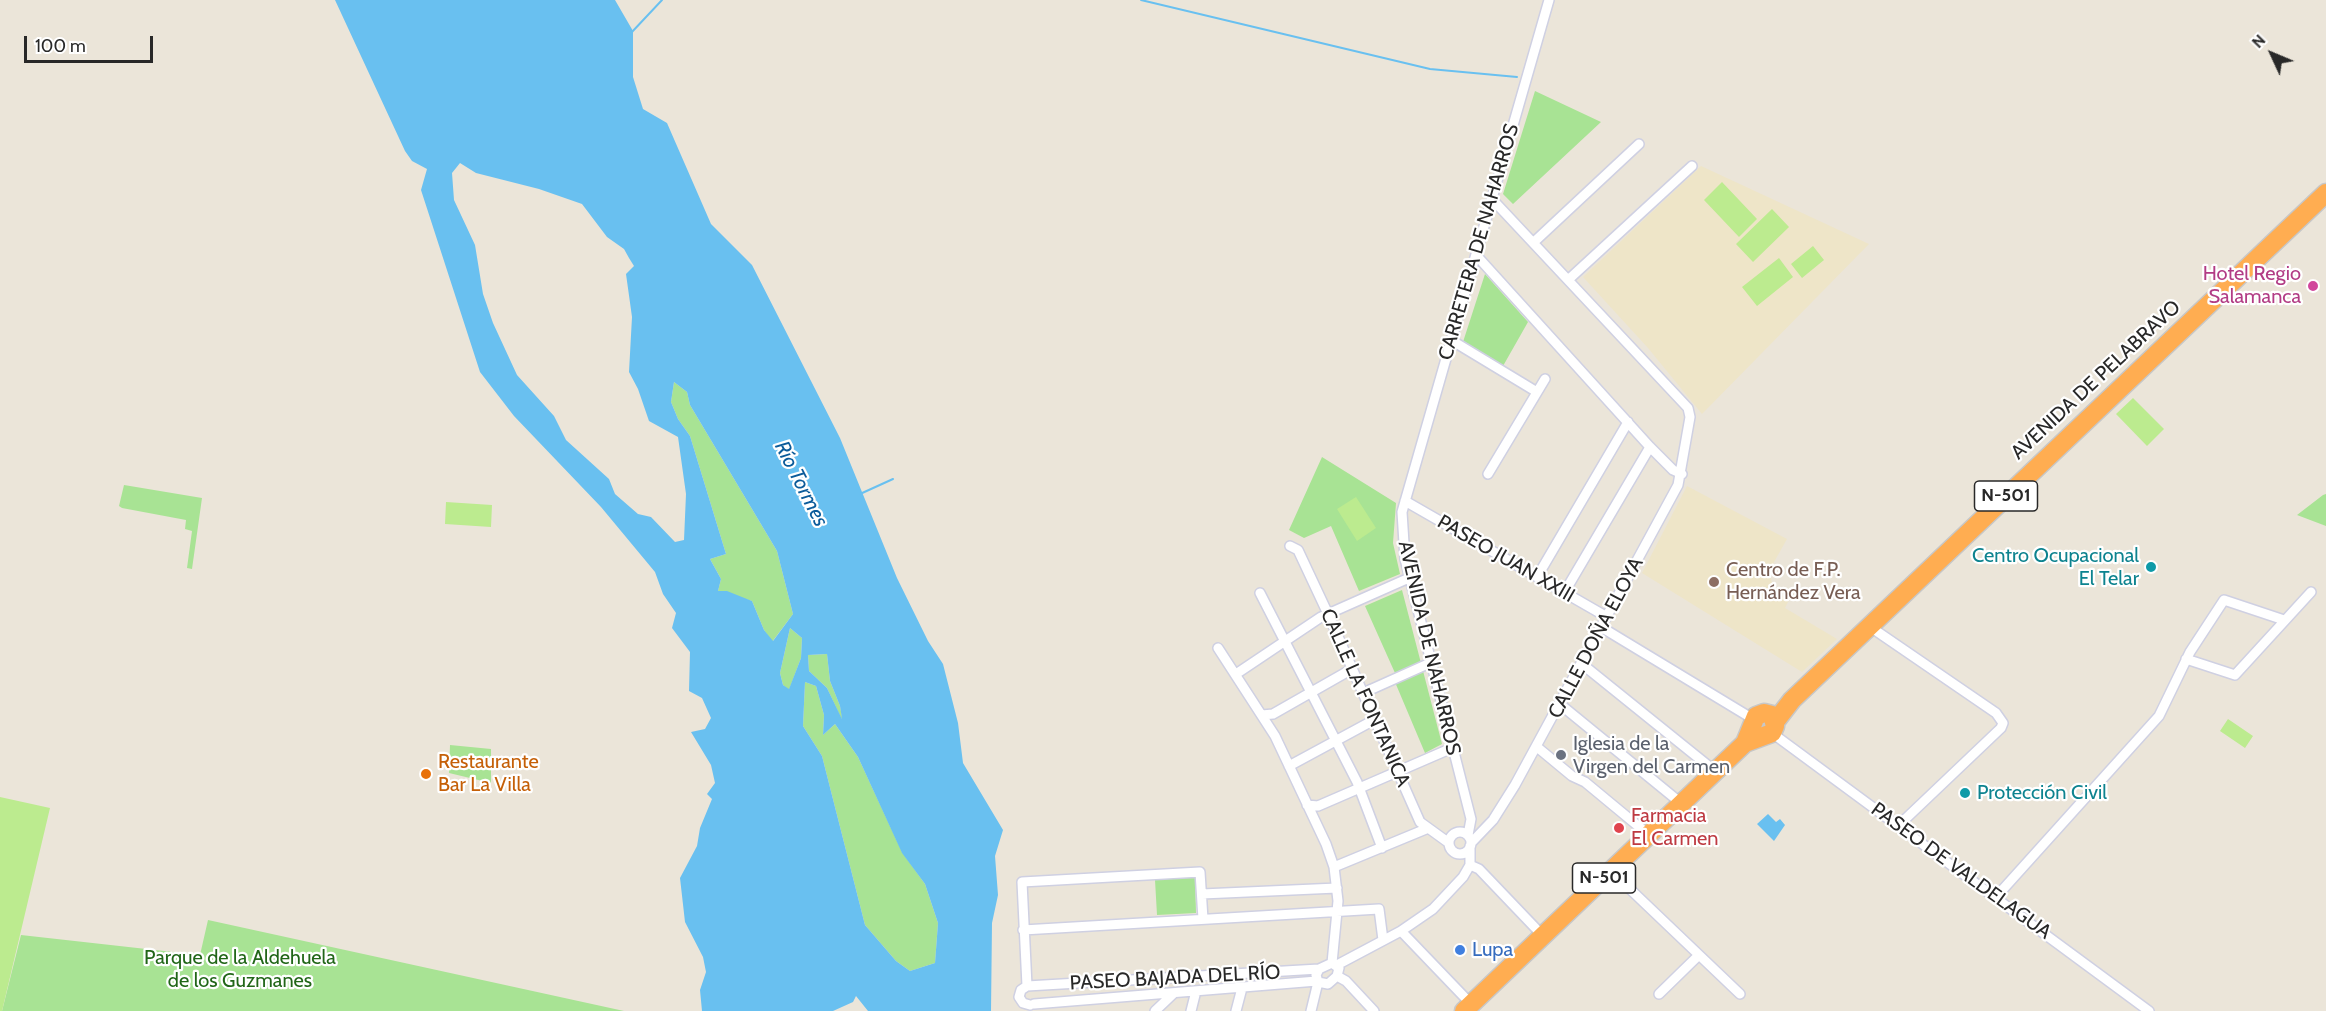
<!DOCTYPE html>
<meta charset="utf-8">
<style>
body{margin:0}
#map{position:relative;width:2326px;height:1011px;overflow:hidden;background:#ebe5d9;font-family:Cabin,sans-serif}
canvas{display:block}
.north{position:absolute;left:2242px;top:24px;width:60px;height:60px;-webkit-text-stroke:4px #fff;paint-order:stroke;rotate:314deg;font-size:16px;font-weight:700;line-height:24px;text-align:center;color:#282828}
.north::after{content:'';display:block;margin:auto;width:21px;height:27px;background:#282828;clip-path:polygon(50% 0,100% 100%,50% 72%,0 100%)}
.scale{position:absolute;left:24px;top:36px;width:129px;height:27px;box-sizing:border-box;border:3px solid #282828;border-top:0;padding-left:8px;font-size:18px;line-height:21px;white-space:nowrap;color:#282828;-webkit-text-stroke:4px #fff;paint-order:stroke}
</style>
<div id="map">
<canvas width="2326" height="1011"></canvas>
<div class="north">N</div>
<div class="scale">100 m</div>
</div>
<script>
const ctx = document.querySelector('canvas').getContext('2d');
ctx.lineJoin = 'round';
function paint(path, color) { ctx.fillStyle = color; ctx.fill(path, 'evenodd'); }
const poly = rows => new Path2D(rows.map(r => 'M' + r).join(''));
function trace(path, color, width, dash) { ctx.strokeStyle = color; ctx.lineWidth = width; ctx.lineCap = dash ? 'butt' : 'round'; ctx.setLineDash(dash || []); ctx.stroke(path); }
function write(font, color, halo, rows, align = 'center') {
  ctx.font = font + ' Cabin,sans-serif'; ctx.lineWidth = 4.5; ctx.setLineDash([]); ctx.textBaseline = 'middle'; ctx.strokeStyle = halo; ctx.fillStyle = color; for (const [text, x, y, turn = 0] of rows) {
    ctx.save(); ctx.translate(x, y); ctx.rotate((+turn || 0) * Math.PI / 180); ctx.textAlign = isNaN(turn) ? turn : align; if (halo) ctx.strokeText(text, 0, 0); ctx.fillText(text, 0, 0); ctx.restore();
  }
}
paint(poly([
 [1701,166,1869,244,1702,414,1648,348,1583,277],
 [1687,486,1787,539,1769,571,1774,591,1789,600,1785,608,1837,639,1802,672,1642,573]
]), '#eee5c8');
paint(poly([
 [1535,91,1601,122,1513,204,1503,194],
 [1485,274,1528,322,1503,366,1463,342],
 [674,382,687,392,690,405,777,551,793,614,772,642,764,630,752,601,718,591,721,579,710,559,726,554,690,436,678,419,671,402],
 [1322,457,1396,503,1393,543,1400,574,1359,591,1331,526,1304,538,1289,530],
 [124,485,202,498,192,569,187,568,192,531,185,529,186,520,122,508,119,506],
 [2326,494,2326,526,2297,515,2323,495],
 [1402,590,1442,744,1425,753,1392,675,1395,673,1365,606],
 [790,628,802,638,801,658,789,690,783,685,780,673],
 [827,654,830,681,840,706,843,722,827,688,809,671,808,655],
 [805,682,816,686,824,715,823,735,835,724,858,757,902,852,925,884,938,923,935,963,910,971,896,961,865,925,822,756,803,726],
 [450,745,491,749,491,783,449,773],
 [1195,877,1196,913,1157,915,1155,880],
 [208,920,624,1011,2,1011,21,935,200,955]
]), '#a8e394');
paint(poly([
 [1722,182,1757,219,1739,237,1704,200],
 [1772,209,1789,227,1753,262,1736,244],
 [1813,246,1824,260,1802,278,1791,264],
 [1779,258,1793,277,1757,306,1742,287],
 [2133,398,2164,429,2147,446,2116,414],
 [1356,497,1376,528,1357,541,1337,509],
 [446,502,492,505,491,527,445,524],
 [2228,719,2253,736,2245,748,2220,731],
 [0,797,50,808,2,1011,0,1011]
]), '#bceb8f');
paint(poly([
 [335,0,615,0,633,31,633,77,643,109,667,123,711,224,752,265,840,438,897,578,928,641,943,664,958,723,963,763,1003,830,995,856,998,895,992,923,991,1011,868,1011,856,996,853,1002,833,1011,702,1011,700,990,706,972,703,957,685,922,680,878,697,846,700,828,712,799,707,794,715,783,711,765,691,732,705,729,711,718,702,698,689,691,690,652,672,628,676,613,663,594,655,572,601,507,514,416,480,372,421,190,427,169,412,161,405,151],
 [460,163,476,173,539,189,582,204,607,237,624,249,629,258,634,266,626,274,632,317,629,372,638,389,649,421,678,437,686,494,684,540,675,542,651,517,638,514,615,494,609,479,566,440,554,416,517,375,493,323,483,294,475,245,454,200,452,173],
 [674,382,687,392,690,405,777,551,793,614,773,641,764,630,752,601,727,591,718,591,721,579,710,559,726,554,690,436,678,419,671,402],
 [790,628,802,638,801,658,789,689,783,685,780,673],
 [827,654,830,681,840,706,842,719,827,688,809,671,808,655],
 [805,682,816,686,824,715,823,735,835,724,858,757,902,853,925,884,938,923,935,963,910,971,896,961,865,925,822,756,803,726],
 [1768,814,1776,822,1780,819,1785,825,1774,841,1757,824]
]), '#69c0f0');
trace(poly([
 [1141,0,1430,69,1517,77],
 [631,33,662,0],
 [860,494,893,479]
]), '#69c0f0', 2);
const street = poly([
 [1534,242,1639,144],
 [1476,255,1650,447,1673,470,1682,474],
 [1568,280,1692,166],
 [1451,340,1537,392],
 [1488,474,1545,379],
 [1405,501,1607,617],
 [1290,546,1298,550,1328,614,1420,822,1449,843],
 [1537,577,1628,422],
 [1260,593,1357,782,1382,848],
 [1564,593,1650,447],
 [1869,626,1996,713,2003,723,2001,728,1899,825],
 [1601,627,1753,719],
 [1218,648,1275,736,1326,844,1334,867,1338,901,1332,963],
 [2186,659,2235,675,2311,592],
 [1582,664,1716,772],
 [1236,674,1321,617,1409,578],
 [1363,693,1430,663],
 [1561,705,1682,804],
 [1262,715,1273,714,1352,669],
 [1772,733,2149,1011],
 [1537,747,1572,776,1585,782,1649,835],
 [1289,766,1374,720],
 [1307,805,1318,806,1452,748],
 '1449 843a11 11 0 1 1 22 0a11 11 0 1 1-22 0Z',
 [1468,835,1471,819,1405,559,1402,512,1549,0],
 [1471,843,1493,820,1515,785,1678,485,1690,417,1688,408,1492,199],
 [1470,865,1479,869,1543,936],
 [1334,867,1426,829],
 [1611,871,1740,994],
 [1202,894,1337,888],
 [1996,897,2159,716,2190,652,2224,600,2284,620],
 [1023,930,1379,909,1383,940],
 [1401,931,1471,1004],
 [1332,963,1339,968,1337,976,1328,984,1318,982,1316,975,1319,969,1332,963],
 [1337,965,1401,931,1433,909,1463,877,1470,865,1470,846],
 [1337,976,1346,981,1374,1011],
 [1027,986,1022,882,1200,872,1203,919],
 [1659,994,1699,955],
 [1034,1004,1317,981],
 [1030,1005,1023,1003,1019,997,1021,990,1027,986,1319,969],
 [1155,1011,1174,993],
 [1191,1011,1196,991],
 [1236,1011,1242,988],
 [1311,1011,1318,982]
]);
const highway = poly([
 [1775,722,1792,700,2326,193],
 [1464,1011,1745,743,1772,733,1775,726,1772,715,1764,713,1756,716,1745,743]
]);
trace(street, '#cfd0e2', 12);
trace(highway, '#c7c7c7', 21);
trace(street, '#fff', 9);
trace(highway, '#ffad51', 18);
for (const [x, y, r, color] of [
 [2313,286,6,"#d1479c"],
 [2151,567,6,"#0f9aa8"],
 [1714,582,6,"#8d6e63"],
 [1561,755,6,"#6b7280"],
 [426,774,6,"#e8710a"],
 [1965,793,6,"#0f9aa8"],
 [1619,828,6,"#e0444e"],
 [1460,950,6,"#3f7fe0"]
]) { const dot = new Path2D(); dot.arc(x, y, r, 0, 2 * Math.PI); ctx.fillStyle = color; ctx.fill(dot); trace(dot, '#fff', 2); }
for (const [x, y, w] of [
 [2006,496,63],
 [1604,878,63]
]) { const box = new Path2D(); box.roundRect(x - w / 2, y - 15, w, 30, 4.5); ctx.fillStyle = '#fff'; ctx.fill(box); trace(box, '#282828', 1.5); }
write('bold 18px', '#282828', null, [
 ["N-501",2006,496],
 ["N-501",1604,878]
]);
write('20px', '#282828', '#fff', [
 ["CARRETERA DE NAHARROS",1479,242,-74],
 ["AVENIDA DE PELABRAVO",2096,380,-43],
 ["PASEO JUAN XXIII",1506,559,30],
 ["CALLE DOÑA ELOYA",1596,638,-62],
 ["AVENIDA DE NAHARROS",1429,648,77],
 ["CALLE LA FONTANICA",1365,698,66],
 ["PASEO DE VALDELAGUA",1961,871,36],
 ["PASEO BAJADA DEL RÍO",1175,978,-3]
]);
write('20px', '#b23c85', '#fff', [
 ["Hotel Regio",2301,274],
 ["Salamanca",2301,297]
], 'right');
write('20px', '#0d838f', '#fff', [
 ["Centro Ocupacional",2139,556],
 ["El Telar",2139,579],
 ["Protección Civil",1977,793,"left"]
], 'right');
write('20px', '#785e54', '#fff', [
 ["Centro de F.P.",1726,570],
 ["Hernández Vera",1726,593]
], 'left');
write('20px', '#5b616d', '#fff', [
 ["Iglesia de la",1573,744],
 ["Virgen del Carmen",1573,767]
], 'left');
write('20px', '#c56008', '#fff', [
 ["Restaurante",438,762],
 ["Bar La Villa",438,785]
], 'left');
write('20px', '#be3a42', '#fff', [
 ["Farmacia",1631,816],
 ["El Carmen",1631,839]
], 'left');
write('20px', '#366cbe', '#fff', [
 ["Lupa",1472,950]
], 'left');
write('20px', '#216618', '#fff', [
 ["Parque de la Aldehuela",240,958],
 ["de los Guzmanes",240,981]
]);
write('italic 21px', '#0b5b9a', '#fff', [
 ["Río Tormes",801,484,63]
]);
</script>
